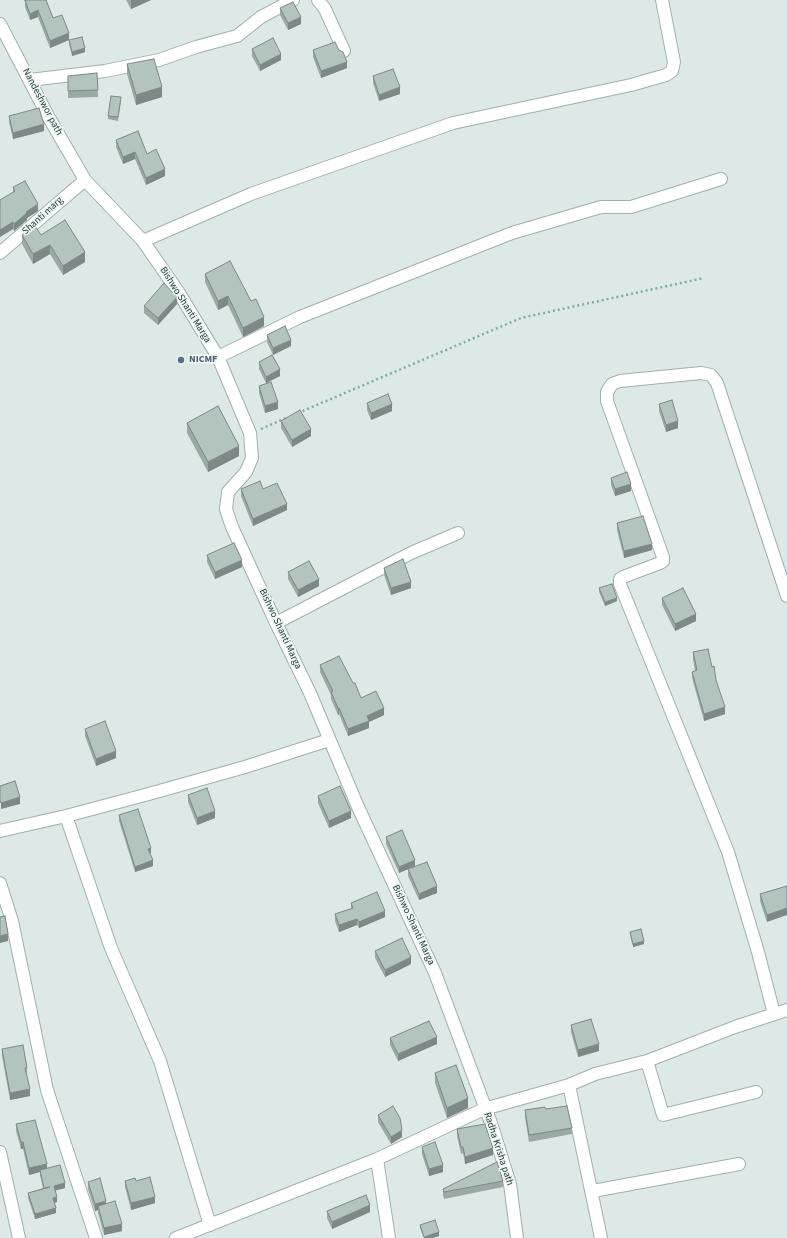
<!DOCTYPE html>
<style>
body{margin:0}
canvas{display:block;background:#dde9e6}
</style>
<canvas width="787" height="1238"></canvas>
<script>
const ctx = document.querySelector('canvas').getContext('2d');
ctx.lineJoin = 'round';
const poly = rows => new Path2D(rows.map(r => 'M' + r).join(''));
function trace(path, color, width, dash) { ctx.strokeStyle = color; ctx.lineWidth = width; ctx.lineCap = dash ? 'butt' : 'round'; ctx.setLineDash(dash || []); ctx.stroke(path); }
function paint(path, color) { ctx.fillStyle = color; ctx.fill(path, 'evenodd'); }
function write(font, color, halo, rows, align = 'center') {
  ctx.font = font + ' "Source Sans 3",sans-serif'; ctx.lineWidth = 3.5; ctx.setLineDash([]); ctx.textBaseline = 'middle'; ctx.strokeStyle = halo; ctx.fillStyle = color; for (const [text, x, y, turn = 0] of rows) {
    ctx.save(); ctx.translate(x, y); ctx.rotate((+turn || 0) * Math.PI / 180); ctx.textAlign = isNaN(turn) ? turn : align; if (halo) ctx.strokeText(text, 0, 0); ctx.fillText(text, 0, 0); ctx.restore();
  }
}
const minor = poly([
 [318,0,325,9,344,51],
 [0,24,48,116,85,180,143,241,179,293,218,357,250,433,252,458,246,472,228,492,226,509,232,527,276,623,310,693,358,807,435,973,491,1123,510,1184,517,1238],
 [30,80,105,71,159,60,196,47,237,36,261,17,293,0],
 [143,241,251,194,453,123,631,85,666,75,672,71,674,62,662,0],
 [0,253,85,180],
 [218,357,300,317,512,233,601,207,631,207,721,179],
 [276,623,411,553,458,533],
 [66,816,111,948,160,1061,210,1225],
 [0,831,66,816,145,795,245,767,329,740],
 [0,883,12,921,47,1090,96,1238],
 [774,1014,758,952,728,852,620,584,620,579,623,577,660,563,663,561,663,557,607,401,607,392,612,384,620,381,701,373,711,375,717,383,787,596],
 [647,1061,663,1115,756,1092],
 [569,1085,601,1238],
 [0,1152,19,1238],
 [377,1159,389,1238],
 [593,1191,739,1164],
 [176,1238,377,1159,484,1109,569,1085,595,1074,647,1061,735,1027,787,1010]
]);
trace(minor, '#a0b0ad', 14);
trace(poly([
 [298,413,521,318,704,278],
 [261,429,288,417]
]), '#7eada5', 2.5, [2, 3]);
trace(minor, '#fff', 12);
paint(poly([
 [24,0,46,0,53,18,69,40,85,52,72,56,69,44,69,40,50,48,38,17,30,20,25,7,25,2],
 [126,0,151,0,131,9],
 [280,8,301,24,288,30,280,15],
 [252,49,281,60,260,71,252,56],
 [313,50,339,50,347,68,321,78,313,57],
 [127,64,162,97,136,105,127,74],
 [97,73,98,97,68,98,68,76],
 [373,76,400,94,379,101,373,83],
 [121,101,118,121,108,119,108,116],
 [9,116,44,131,13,139,9,122],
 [116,140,147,154,165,176,146,185,135,159,123,164,116,147],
 [13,187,38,211,27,218,27,220,14,231,13,229,0,237,13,192],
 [22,235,41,235,85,262,63,275,50,254,33,264,22,244],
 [205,274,264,326,243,337,228,305,218,310,205,282],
 [177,304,158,325,144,313,144,306],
 [267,335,291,346,273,355,267,342],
 [259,362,280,376,266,383,259,369],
 [259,386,278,409,265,413,259,393],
 [367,403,392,411,371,420,367,410],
 [659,404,678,428,666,432,659,411],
 [281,421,311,436,292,447,281,428],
 [187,423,239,456,208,472,187,433],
 [611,478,631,491,615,496,611,485],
 [241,489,287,510,253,526,241,496],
 [617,523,652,550,624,558,617,530],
 [207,555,242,567,215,579,207,562],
 [384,568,411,588,391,595,384,575],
 [288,572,319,586,298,597,288,579],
 [599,588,617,601,605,606,599,592],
 [662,598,696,621,675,631,662,605],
 [693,652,712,667,725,714,704,721,692,678,692,672,695,671,693,659],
 [320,665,361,698,384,715,369,722,369,728,348,736,339,714,338,715,331,699,331,695,320,672],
 [85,729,116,758,96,766,85,736],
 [188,795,215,818,197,825,188,802],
 [318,796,351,818,329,828,318,803],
 [119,815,151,853,150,854,153,866,135,872,119,821],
 [386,837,415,866,437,893,419,900,408,876,408,869,399,873,386,844],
 [787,886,767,922,760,901,760,894],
 [351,903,385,917,359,928,357,925,339,932,335,921,335,914,351,909],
 [630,932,644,944,633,947,630,935],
 [375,951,411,964,385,977,375,958],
 [571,1025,599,1051,578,1057,571,1032],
 [390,1038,437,1044,398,1061,390,1045],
 [2,1049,27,1068,27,1074,26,1075,30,1096,10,1100,2,1056],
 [435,1073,468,1108,447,1118,435,1083],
 [546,1109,572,1128,572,1134,529,1142,525,1117,525,1110],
 [378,1115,402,1137,391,1144,378,1122],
 [16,1124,47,1168,65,1188,55,1190,57,1202,54,1203,56,1213,35,1219,28,1198,28,1193,43,1188,40,1175,40,1172,29,1175,23,1149,21,1149,16,1131],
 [457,1129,493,1155,465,1164,463,1153,461,1154,457,1136],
 [422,1147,443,1172,429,1176,422,1154],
 [125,1181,136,1181,155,1203,131,1210,125,1187],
 [503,1181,503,1187,444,1199,443,1195,443,1189],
 [88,1182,106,1203,122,1231,104,1235,98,1213,98,1210,95,1211,88,1189],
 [327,1211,370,1212,332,1229,327,1218],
 [420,1225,439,1236,432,1238,424,1238,420,1228]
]), '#9aa9a4');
paint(poly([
 [131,0,151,0,131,9],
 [38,10,38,17,30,20,30,14],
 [301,17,301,24,288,30,288,23],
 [69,33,69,40,50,48,50,41],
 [85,48,85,52,72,56,72,52],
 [281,54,281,60,260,71,260,65],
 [347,62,347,68,321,78,321,71],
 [162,87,162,97,136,105,136,95],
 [400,87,400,94,379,101,379,95],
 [44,124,44,131,13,139,13,133],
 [135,152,135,159,123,164,123,157],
 [165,169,165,176,146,185,146,178],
 [38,204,38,211,27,218,27,220,14,231,14,224,26,212],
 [13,222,13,229,0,237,0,230],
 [50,245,50,254,33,264,33,254],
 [85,252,85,262,63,275,63,266],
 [228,296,228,305,218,310,218,301],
 [177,297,177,304,158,325,158,318],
 [264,317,264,326,243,337,243,328],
 [291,340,291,346,273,355,273,348],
 [280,369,280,376,266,383,266,377],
 [278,402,278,409,265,413,265,406],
 [392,404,392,411,371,420,371,413],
 [678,421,678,428,666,432,666,425],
 [311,429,311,436,292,447,292,440],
 [239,446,239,456,208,472,208,462],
 [631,484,631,491,615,496,615,489],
 [287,504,287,510,253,526,253,519],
 [652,544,652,550,624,558,624,551],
 [242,560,242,567,215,579,215,572],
 [319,579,319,586,298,597,298,590],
 [411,582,411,588,391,595,391,588],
 [617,598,617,601,605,606,605,602],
 [696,614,696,621,675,631,675,624],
 [725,707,725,714,704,721,704,714],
 [338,708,339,708,339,714,338,715],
 [384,708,384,715,369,722,369,728,348,736,348,729,367,716],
 [116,751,116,758,96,766,96,759],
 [20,797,20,804,1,809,1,803],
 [215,811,215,818,197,825,197,818],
 [351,811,351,818,329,828,329,821],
 [151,848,151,853,148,854,148,849],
 [153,860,153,866,135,872,135,867],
 [415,860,415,866,399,873,399,867],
 [437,886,437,893,419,900,419,894],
 [787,908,787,915,767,922,767,915],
 [385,911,385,917,359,928,359,922],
 [357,919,357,925,339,932,339,925],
 [8,934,8,941,0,943,0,936],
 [644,941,644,944,633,947,633,944],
 [411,957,411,964,385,977,385,970],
 [437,1037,437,1044,398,1061,398,1054],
 [599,1044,599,1051,578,1057,578,1050],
 [30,1089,30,1096,10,1100,10,1093],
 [468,1098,468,1108,447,1118,447,1108],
 [402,1130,402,1137,391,1144,391,1137],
 [21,1142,23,1142,23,1149,21,1149],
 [493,1148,493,1155,465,1164,465,1157],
 [47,1164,47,1171,40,1170,40,1172,29,1175,29,1168],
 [443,1165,443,1172,429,1176,429,1169],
 [65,1183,65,1188,54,1191,54,1186],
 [57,1197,57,1202,53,1203,53,1198],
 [155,1197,155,1203,131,1210,131,1203],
 [106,1201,106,1208,98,1206,98,1210,95,1211,95,1204],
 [370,1205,370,1212,332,1229,332,1222],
 [56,1208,56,1213,35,1219,35,1214],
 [122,1224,122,1231,104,1235,104,1228],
 [439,1232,439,1236,432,1238,424,1238,424,1237]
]), '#7d8986');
const building = poly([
 [25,0,46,0,53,18,62,15,69,33,50,41,38,10,30,14,25,0],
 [293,2,301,17,288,23,280,8,293,2],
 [82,37,85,48,72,52,69,40,82,37],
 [273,38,281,54,260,65,252,49,273,38],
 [335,42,339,50,343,52,347,62,321,71,313,50,335,42],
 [154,59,162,87,136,95,127,64,154,59],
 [393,69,400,87,379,95,373,76,393,69],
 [97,73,98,90,68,91,68,76,97,73],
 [111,96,121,97,118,117,108,116,111,96],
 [39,108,44,124,13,133,9,116,39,108],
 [138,131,147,154,156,149,165,169,146,178,135,152,123,157,116,140,138,131],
 [25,181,38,204,26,212,27,213,14,224,13,222,0,230,0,200,15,191,13,187,25,181],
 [65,220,85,252,63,266,50,245,33,254,22,235,34,224,41,235,65,220],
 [230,261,251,301,256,299,264,317,243,328,228,296,218,301,205,274,230,261],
 [164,283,177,297,158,318,144,306,164,283],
 [285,326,291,340,273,348,267,335,285,326],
 [272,355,280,369,266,377,259,362,272,355],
 [271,382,278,402,265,406,259,386,271,382],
 [388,394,392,404,371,413,367,403,388,394],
 [672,400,678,421,666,425,659,404,672,400],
 [218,406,239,446,208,462,187,423,218,406],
 [300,410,311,429,292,440,281,421,300,410],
 [627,472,631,484,615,489,611,478,627,472],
 [260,481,263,489,277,483,287,504,253,519,241,489,260,481],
 [643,516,652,544,624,551,617,523,643,516],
 [234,543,242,560,215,572,207,555,234,543],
 [403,559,411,582,391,588,384,568,403,559],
 [309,561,319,579,298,590,288,572,309,561],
 [612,584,617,598,605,602,599,588,612,584],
 [683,588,696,614,675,624,662,598,683,588],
 [708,649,712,667,714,666,716,680,725,707,704,714,692,672,697,670,693,652,708,649],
 [339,656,353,683,355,683,361,698,376,691,384,708,367,716,369,721,348,729,339,708,338,708,331,692,333,691,320,665,339,656],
 [105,721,116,751,96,759,85,729,105,721],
 [15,781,20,797,1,803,0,800,0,786,15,781],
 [340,786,351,811,329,821,318,796,340,786],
 [207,788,215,811,197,818,188,795,207,788],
 [138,809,151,848,148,849,153,860,135,867,119,815,138,809],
 [402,830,415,860,399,867,386,837,402,830],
 [427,862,437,886,419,894,408,869,427,862],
 [787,886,787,908,767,915,760,894,787,886],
 [377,892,385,911,359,922,357,919,339,925,335,914,353,908,351,903,377,892],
 [5,916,8,934,0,936,0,917,5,916],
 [641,929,644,941,633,944,630,932,641,929],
 [402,938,411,957,385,970,375,951,402,938],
 [591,1019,599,1044,578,1050,571,1025,591,1019],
 [429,1021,437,1037,398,1054,390,1038,429,1021],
 [23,1045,27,1068,25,1068,30,1089,10,1093,2,1049,23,1045],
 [456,1065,468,1098,447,1108,435,1073,456,1065],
 [393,1106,400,1118,402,1130,391,1137,378,1115,393,1106],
 [567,1106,572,1128,529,1135,525,1110,545,1107,546,1109,567,1106],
 [35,1120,47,1164,29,1168,23,1142,21,1142,16,1124,35,1120],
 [485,1124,493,1148,465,1157,463,1147,461,1147,457,1129,485,1124],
 [435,1142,443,1165,429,1169,422,1147,435,1142],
 [497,1162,503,1181,444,1192,443,1189,497,1162],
 [60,1165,65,1183,54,1186,57,1197,53,1198,56,1208,35,1214,28,1193,50,1187,44,1188,40,1170,60,1165],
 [150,1177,155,1197,131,1203,125,1181,135,1178,136,1181,150,1177],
 [100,1178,106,1201,95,1204,88,1182,100,1178],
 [366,1195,370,1205,332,1222,327,1211,366,1195],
 [115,1201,122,1224,104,1228,98,1206,115,1201],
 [435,1220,439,1232,424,1237,420,1225,435,1220]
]);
paint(building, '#b3c4bf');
trace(building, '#7d8986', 1);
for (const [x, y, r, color] of [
 [181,360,4,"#5c6f8a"]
]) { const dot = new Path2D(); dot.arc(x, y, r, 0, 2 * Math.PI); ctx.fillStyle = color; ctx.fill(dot); trace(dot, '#edf6f3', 1.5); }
write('10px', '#1f3835', '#edf6f3', [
 ["Nandeshwor path",42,102,62],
 ["Shanti marg",43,216,-42],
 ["Bishwo Shanti Marga",185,305,58],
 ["Bishwo Shanti Marga",280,629,65],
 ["Bishwo Shanti Marga",413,925,65],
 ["Radha Krisha path",498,1149,72]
]);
write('bold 10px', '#4e5e75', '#edf6f3', [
 ["NICMF",189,360]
], 'left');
</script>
